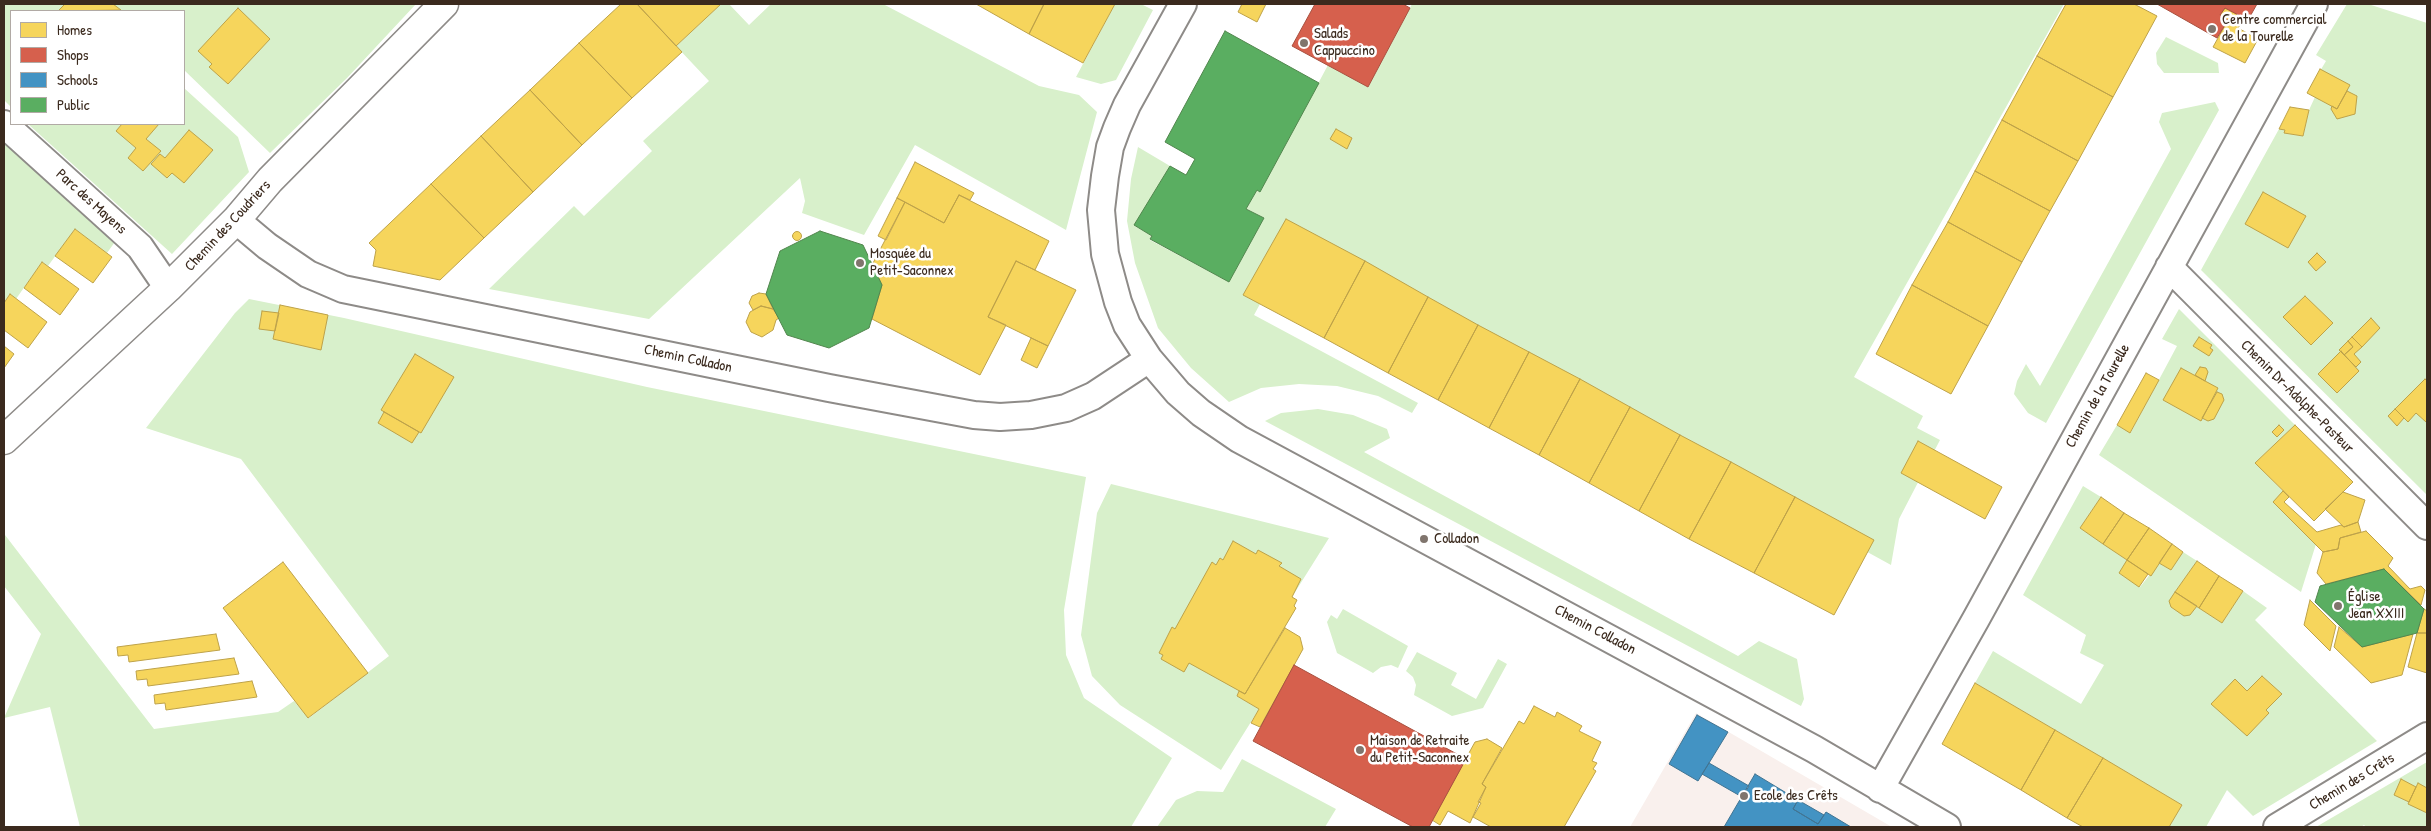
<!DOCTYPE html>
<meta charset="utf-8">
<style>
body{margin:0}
#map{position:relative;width:2431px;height:831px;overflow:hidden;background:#fff;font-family:"Patrick Hand",sans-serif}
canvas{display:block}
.frame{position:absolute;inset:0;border:5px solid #3b2a1e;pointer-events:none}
.legend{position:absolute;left:10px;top:10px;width:175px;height:115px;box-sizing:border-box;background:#fff;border:1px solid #b1aaa5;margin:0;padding:6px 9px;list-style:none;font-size:15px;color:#3b2a1e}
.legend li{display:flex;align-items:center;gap:10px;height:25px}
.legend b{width:25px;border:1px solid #b1aaa5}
</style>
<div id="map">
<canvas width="2431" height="831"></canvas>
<div class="frame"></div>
<ul class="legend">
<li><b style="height:14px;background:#f6d55c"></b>Homes</li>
<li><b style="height:14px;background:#d6604d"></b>Shops</li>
<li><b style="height:14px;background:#4393c3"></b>Schools</li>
<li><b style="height:14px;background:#5aae61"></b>Public</li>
</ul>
</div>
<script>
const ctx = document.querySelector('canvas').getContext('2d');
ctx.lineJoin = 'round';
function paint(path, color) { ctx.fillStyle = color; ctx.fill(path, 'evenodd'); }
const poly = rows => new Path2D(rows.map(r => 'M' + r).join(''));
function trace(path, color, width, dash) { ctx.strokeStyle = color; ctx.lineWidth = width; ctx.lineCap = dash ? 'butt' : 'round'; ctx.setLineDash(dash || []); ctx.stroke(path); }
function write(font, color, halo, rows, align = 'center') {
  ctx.font = font + ' "Patrick Hand",sans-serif'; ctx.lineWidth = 5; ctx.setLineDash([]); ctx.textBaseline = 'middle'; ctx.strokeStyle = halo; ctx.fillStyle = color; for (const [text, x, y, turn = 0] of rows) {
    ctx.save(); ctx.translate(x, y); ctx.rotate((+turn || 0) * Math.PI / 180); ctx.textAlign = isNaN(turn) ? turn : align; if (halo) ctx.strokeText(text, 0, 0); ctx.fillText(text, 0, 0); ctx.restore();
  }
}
paint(poly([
 [1696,713,1892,827,1630,827]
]), '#f9f0ed');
paint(poly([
 [4,4,416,4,347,78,270,153,184,70,184,11,11,11,11,107,4,100],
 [721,4,729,4,749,25,771,4,883,4,1039,86,1079,95,1097,112,1066,230,915,145,864,235,802,213,805,201,800,178,649,319,489,289,574,206,584,216,652,151,643,141,709,81,676,46],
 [1115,4,1141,4,1153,10,1116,80,1101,84,1076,77],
 [1412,4,2064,4,1854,377,1923,416,1917,428,1940,440,1899,519,1891,565,1596,403,1275,239,1244,294,1260,304,1254,315,1418,403,1412,413,1378,396,1337,386,1299,384,1261,388,1229,402,1191,368,1158,328,1135,263,1127,221,1131,179,1138,147,1170,166,1135,226,1152,236,1150,240,1229,282,1264,218,1246,209,1257,190,1260,192,1328,65,1368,87],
 [2347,4,2368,4,2427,23,2427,495,2201,270,2279,129,2285,130,2285,133,2303,136,2309,110,2315,97,2307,93,2326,61,2316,55],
 [2166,37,2218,63,2219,73,2164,73,2157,64,2156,53],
 [184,88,238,137,249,172,172,254,28,124,184,124],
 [2215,102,2219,110,2046,423,2028,413,2014,394,2017,381,2026,364,2040,386,2171,149,2159,122,2162,113],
 [4,142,51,186,117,239,107,253,75,229,48,266,42,262,16,299,10,294,4,303],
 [249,299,344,318,647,387,1086,477,1064,610,1066,655,1084,698,1172,758,1131,827,80,827,50,707,4,718,41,634,4,586,5,535,154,729,278,712,294,701,309,718,389,656,241,459,146,428,235,313],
 [2179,309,2295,425,2255,463,2283,491,2274,503,2316,544,2301,592,2099,455,2117,425,2131,432,2177,346,2162,339],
 [1318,409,1353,415,1387,429,1390,438,1364,452,1738,656,1759,641,1797,659,1804,699,1801,706,1265,421,1281,413],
 [1111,484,1329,538,1292,597,1297,600,1294,606,1296,608,1245,694,1239,691,1237,696,1259,709,1221,770,1120,705,1092,676,1081,635,1097,513],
 [2083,486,2101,497,2080,528,2127,560,2120,574,2140,587,2159,563,2171,570,2183,552,2197,561,2175,592,2222,623,2243,591,2267,608,2255,620,2377,741,2253,816,2227,790,2206,827,2169,827,2182,805,1975,683,1993,651,2081,704,2104,665,2080,653,2086,635,2023,595],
 [1343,609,1408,646,1398,668,1391,665,1381,667,1373,673,1337,653,1327,622,1331,615,1337,619],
 [1417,652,1457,673,1451,685,1476,699,1498,659,1507,664,1483,708,1452,716,1414,695,1416,685,1413,677,1406,671],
 [1242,759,1336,809,1325,827,1157,827,1176,800,1197,791,1223,792],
 [2427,762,2427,827,2366,827,2364,825,2361,827,2316,827]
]), '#d8f0cb');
const homes = poly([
 [65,4,113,4,121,10,58,11,65,4],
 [621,4,637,4,682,52,632,98,579,43,621,4],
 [637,4,721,4,676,46,637,4],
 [976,4,1044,4,1029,34,976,4],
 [1044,4,1115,4,1083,63,1029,34,1044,4],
 [1242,4,1266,4,1257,22,1238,12,1242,4],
 [2066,4,2134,4,2157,16,2113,97,2037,56,2066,4],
 [238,8,270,39,228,84,209,67,212,64,198,51,238,8],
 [2225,8,2244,18,2238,28,2258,39,2245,63,2213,47,2228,20,2220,15,2225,8],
 [579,43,632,98,582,145,530,90,579,43],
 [2037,56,2113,97,2078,161,2002,120,2037,56],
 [2320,69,2350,85,2337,109,2307,93,2320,69],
 [530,90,582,145,533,192,481,136,530,90],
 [2347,91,2357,96,2355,114,2337,119,2331,109,2332,106,2337,109,2347,91],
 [2290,107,2309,110,2303,136,2284,133,2285,130,2279,129,2290,107],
 [2002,120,2078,161,2050,211,1975,171,2002,120],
 [122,124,159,124,146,139,161,151,143,171,128,158,136,148,116,131,122,124],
 [1336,129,1352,138,1347,149,1330,139,1336,129],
 [189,130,213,150,184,183,172,173,167,178,151,164,160,154,165,158,189,130],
 [481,136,533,192,484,238,431,184,481,136],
 [915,162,974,193,970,200,959,195,944,223,897,198,915,162],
 [1975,171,2050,211,2022,262,1948,222,1975,171],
 [431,184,484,238,440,280,373,266,376,250,369,243,431,184],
 [2263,192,2306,216,2288,248,2245,224,2263,192],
 [959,195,1049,241,1035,270,1016,261,988,317,1006,325,980,375,872,319,882,285,872,265,905,202,944,223,959,195],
 [897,198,905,202,886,240,878,236,897,198],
 [1286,219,1365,261,1324,338,1243,295,1286,219],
 [1948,222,2022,262,1988,326,1912,285,1948,222],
 [75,229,112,257,93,283,55,256,75,229],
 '792.5 236a4.5 4.5 0 1 1 9 0a4.5 4.5 0 1 1-9 0Z',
 [2317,253,2326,262,2316,271,2308,262,2317,253],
 [1016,261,1076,290,1048,346,988,317,1016,261],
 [1365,261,1428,297,1388,373,1324,338,1365,261],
 [42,262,79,289,60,315,24,288,42,262],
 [1912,285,1988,326,1951,394,1876,354,1912,285],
 [759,293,766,294,773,309,761,306,753,310,749,303,752,296,759,293],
 [10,294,47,322,28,348,4,330,4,303,10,294],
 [2305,296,2333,323,2311,345,2283,317,2305,296],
 [1428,297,1478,325,1438,400,1388,373,1428,297],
 [280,305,328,315,321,350,273,339,280,305],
 [761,306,773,309,779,318,776,320,773,330,762,337,751,332,746,322,750,312,761,306],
 [262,311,279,313,275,331,259,329,262,311],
 [2371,318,2380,328,2362,347,2352,337,2371,318],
 [1478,325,1529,352,1489,428,1438,400,1478,325],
 [2199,337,2212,345,2210,348,2213,350,2209,356,2193,346,2199,337],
 [2352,337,2362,347,2354,354,2361,362,2356,367,2344,355,2353,347,2348,341,2352,337],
 [1031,338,1048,346,1037,368,1021,360,1031,338],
 [2348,341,2353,347,2344,355,2339,350,2348,341],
 [4,346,14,354,4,368,4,346],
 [2341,351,2359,371,2337,393,2318,374,2341,351],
 [1529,352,1580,379,1539,455,1489,428,1529,352],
 [415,354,454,377,421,433,381,410,415,354],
 [2200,367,2206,368,2208,372,2205,381,2195,375,2200,367],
 [2181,368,2218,388,2201,421,2163,400,2181,368],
 [2146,373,2159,380,2130,433,2117,425,2146,373],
 [1580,379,1630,407,1589,483,1539,455,1580,379],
 [2425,379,2427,381,2427,421,2426,422,2416,413,2408,422,2395,409,2425,379],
 [2217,392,2222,394,2224,400,2214,419,2208,421,2202,418,2217,392],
 [1630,407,1680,435,1639,511,1589,483,1630,407],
 [2395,409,2404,418,2397,426,2388,416,2395,409],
 [384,412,419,432,412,443,378,423,384,412],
 [2279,425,2284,430,2277,437,2272,432,2279,425],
 [2295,425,2353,482,2314,521,2255,463,2295,425],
 [1680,435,1731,462,1689,539,1639,511,1680,435],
 [1918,441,2002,487,1985,519,1901,473,1918,441],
 [1731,462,1795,497,1754,573,1689,539,1731,462],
 [2283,491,2289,497,2284,502,2317,532,2341,525,2344,527,2358,522,2361,532,2340,538,2338,549,2323,552,2273,502,2283,491],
 [2343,492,2365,500,2358,522,2344,527,2325,509,2343,492],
 [1795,497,1874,540,1834,615,1754,573,1795,497],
 [2101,497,2124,513,2103,544,2080,528,2101,497],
 [2124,513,2149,528,2127,560,2103,544,2124,513],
 [2149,528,2172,544,2151,576,2127,560,2149,528],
 [2366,531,2393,558,2388,566,2410,589,2421,586,2425,590,2421,605,2384,569,2326,584,2317,573,2323,552,2338,549,2340,538,2366,531],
 [1233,541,1256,554,1258,550,1282,563,1279,566,1301,579,1292,597,1297,600,1294,606,1296,608,1245,694,1189,663,1184,672,1161,659,1163,655,1159,653,1172,627,1175,629,1212,562,1216,565,1220,558,1223,560,1233,541],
 [2172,544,2183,552,2171,570,2159,563,2172,544],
 [2127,560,2148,574,2139,587,2119,573,2127,560],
 [2197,561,2219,576,2199,608,2175,592,2197,561],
 [283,562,368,673,308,718,223,608,283,562],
 [2219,576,2243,591,2222,623,2199,608,2219,576],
 [2175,592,2197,606,2190,615,2184,616,2171,607,2169,601,2175,592],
 [2310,600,2336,626,2330,651,2304,625,2310,600],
 [2424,609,2427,611,2427,633,2417,633,2424,609],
 [2339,627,2362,647,2413,634,2402,675,2371,683,2334,647,2339,627],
 [1285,628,1300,637,1303,649,1260,727,1251,723,1259,709,1237,696,1239,691,1245,694,1285,628],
 [2417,633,2427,633,2427,673,2408,667,2417,633],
 [216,634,220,650,129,662,128,655,118,656,117,647,216,634],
 [234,658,239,674,148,686,147,679,137,680,136,671,234,658],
 [2262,676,2282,694,2266,710,2269,713,2247,736,2211,704,2235,679,2247,691,2262,676],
 [252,681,257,697,166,710,165,703,155,704,154,695,252,681],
 [1975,683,2055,730,2021,790,1942,744,1975,683],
 [1534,706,1555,717,1557,712,1582,726,1579,731,1601,742,1592,761,1597,763,1593,769,1596,771,1564,827,1491,827,1473,817,1481,803,1478,802,1486,787,1482,784,1519,721,1524,724,1534,706],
 [2055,730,2103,758,2067,818,2021,790,2055,730],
 [1487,739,1502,748,1482,784,1486,787,1470,823,1448,811,1440,825,1432,820,1475,742,1487,739],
 [2103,758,2182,805,2169,827,2083,827,2067,818,2103,758],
 [2401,779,2416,787,2409,802,2394,795,2401,779],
 [2418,783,2427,788,2427,813,2408,804,2418,783]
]);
paint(homes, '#f6d55c');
trace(homes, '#bea249', 1);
const shops = poly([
 [1315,4,1403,4,1410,8,1368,87,1292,46,1315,4],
 [2157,4,2257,4,2248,20,2225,8,2220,15,2228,20,2217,38,2157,4],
 [1294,665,1466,759,1429,827,1413,827,1253,741,1294,665]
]);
paint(shops, '#d6604d');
trace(shops, '#a8503f', 1);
const schools = poly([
 [1697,715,1728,732,1698,781,1669,764,1697,715],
 [1709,763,1749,786,1742,797,1702,774,1709,763],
 [1755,774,1798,800,1793,809,1818,824,1826,812,1851,827,1724,827,1755,774],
 [1798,800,1824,815,1818,824,1793,809,1798,800]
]);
paint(schools, '#4393c3');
trace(schools, '#417492', 1);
const public = poly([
 [1225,31,1319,83,1260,192,1257,190,1246,209,1264,218,1229,282,1150,239,1152,236,1134,225,1170,166,1186,175,1195,159,1165,142,1225,31],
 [820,231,863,245,882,285,869,328,829,348,787,335,766,294,780,251,820,231],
 [2384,569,2424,609,2417,633,2362,647,2315,602,2320,586,2384,569]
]);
paint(public, '#5aae61');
trace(public, '#51864d', 1);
const minor = poly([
 [1183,4,1127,105,1117,128,1110,147,1105,176,1101,210,1105,254,1118,302,1127,325,1149,359,1178,393,1201,413,1239,439,1814,749,1947,827],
 [4,124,140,247,168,288],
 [236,220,267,246,308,274,343,289,829,388,974,415,1000,417,1031,415,1066,408,1093,396,1149,359],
 [2169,267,2427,526],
 [1880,789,1976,619,2314,4],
 [2277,827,2427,736]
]);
const tertiary = poly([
 [4,440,168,288,236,220,270,180,444,4]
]);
trace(minor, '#8e8b88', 30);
trace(tertiary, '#8e8b88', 31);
trace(minor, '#fff', 26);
trace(tertiary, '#fff', 28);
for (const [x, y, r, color] of [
 [2212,29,5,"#80756d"],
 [1304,43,5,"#80756d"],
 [860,263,5,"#80756d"],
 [1424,539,5,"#80756d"],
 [2338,606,5,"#80756d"],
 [1360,750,5,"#80756d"],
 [1744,796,5,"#80756d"]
]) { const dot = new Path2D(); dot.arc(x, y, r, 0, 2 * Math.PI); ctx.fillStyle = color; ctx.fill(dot); trace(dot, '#fff', 2); }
write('15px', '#3b2a1e', '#fff', [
 ["Centre commercial",2222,20],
 ["de la Tourelle",2222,37],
 ["Salads",1314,34],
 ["Cappuccino",1314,51],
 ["Mosquée du",870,254],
 ["Petit-Saconnex",870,271],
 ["Colladon",1434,539],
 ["Église",2348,597],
 ["Jean XXIII",2348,614],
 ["Maison de Retraite",1370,741],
 ["du Petit-Saconnex",1370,758],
 ["Ecole des Crêts",1754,796]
], 'left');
write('15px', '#3b2a1e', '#fff', [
 ["Parc des Mayens",91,202,42],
 ["Chemin des Coudriers",228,226,-47],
 ["Chemin Colladon",688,359,12],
 ["Chemin de la Tourelle",2098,396,-61],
 ["Chemin Dr-Adolphe-Pasteur",2297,397,45],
 ["Chemin Colladon",1595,630,28],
 ["Chemin des Crêts",2352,782,-31]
]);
</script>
